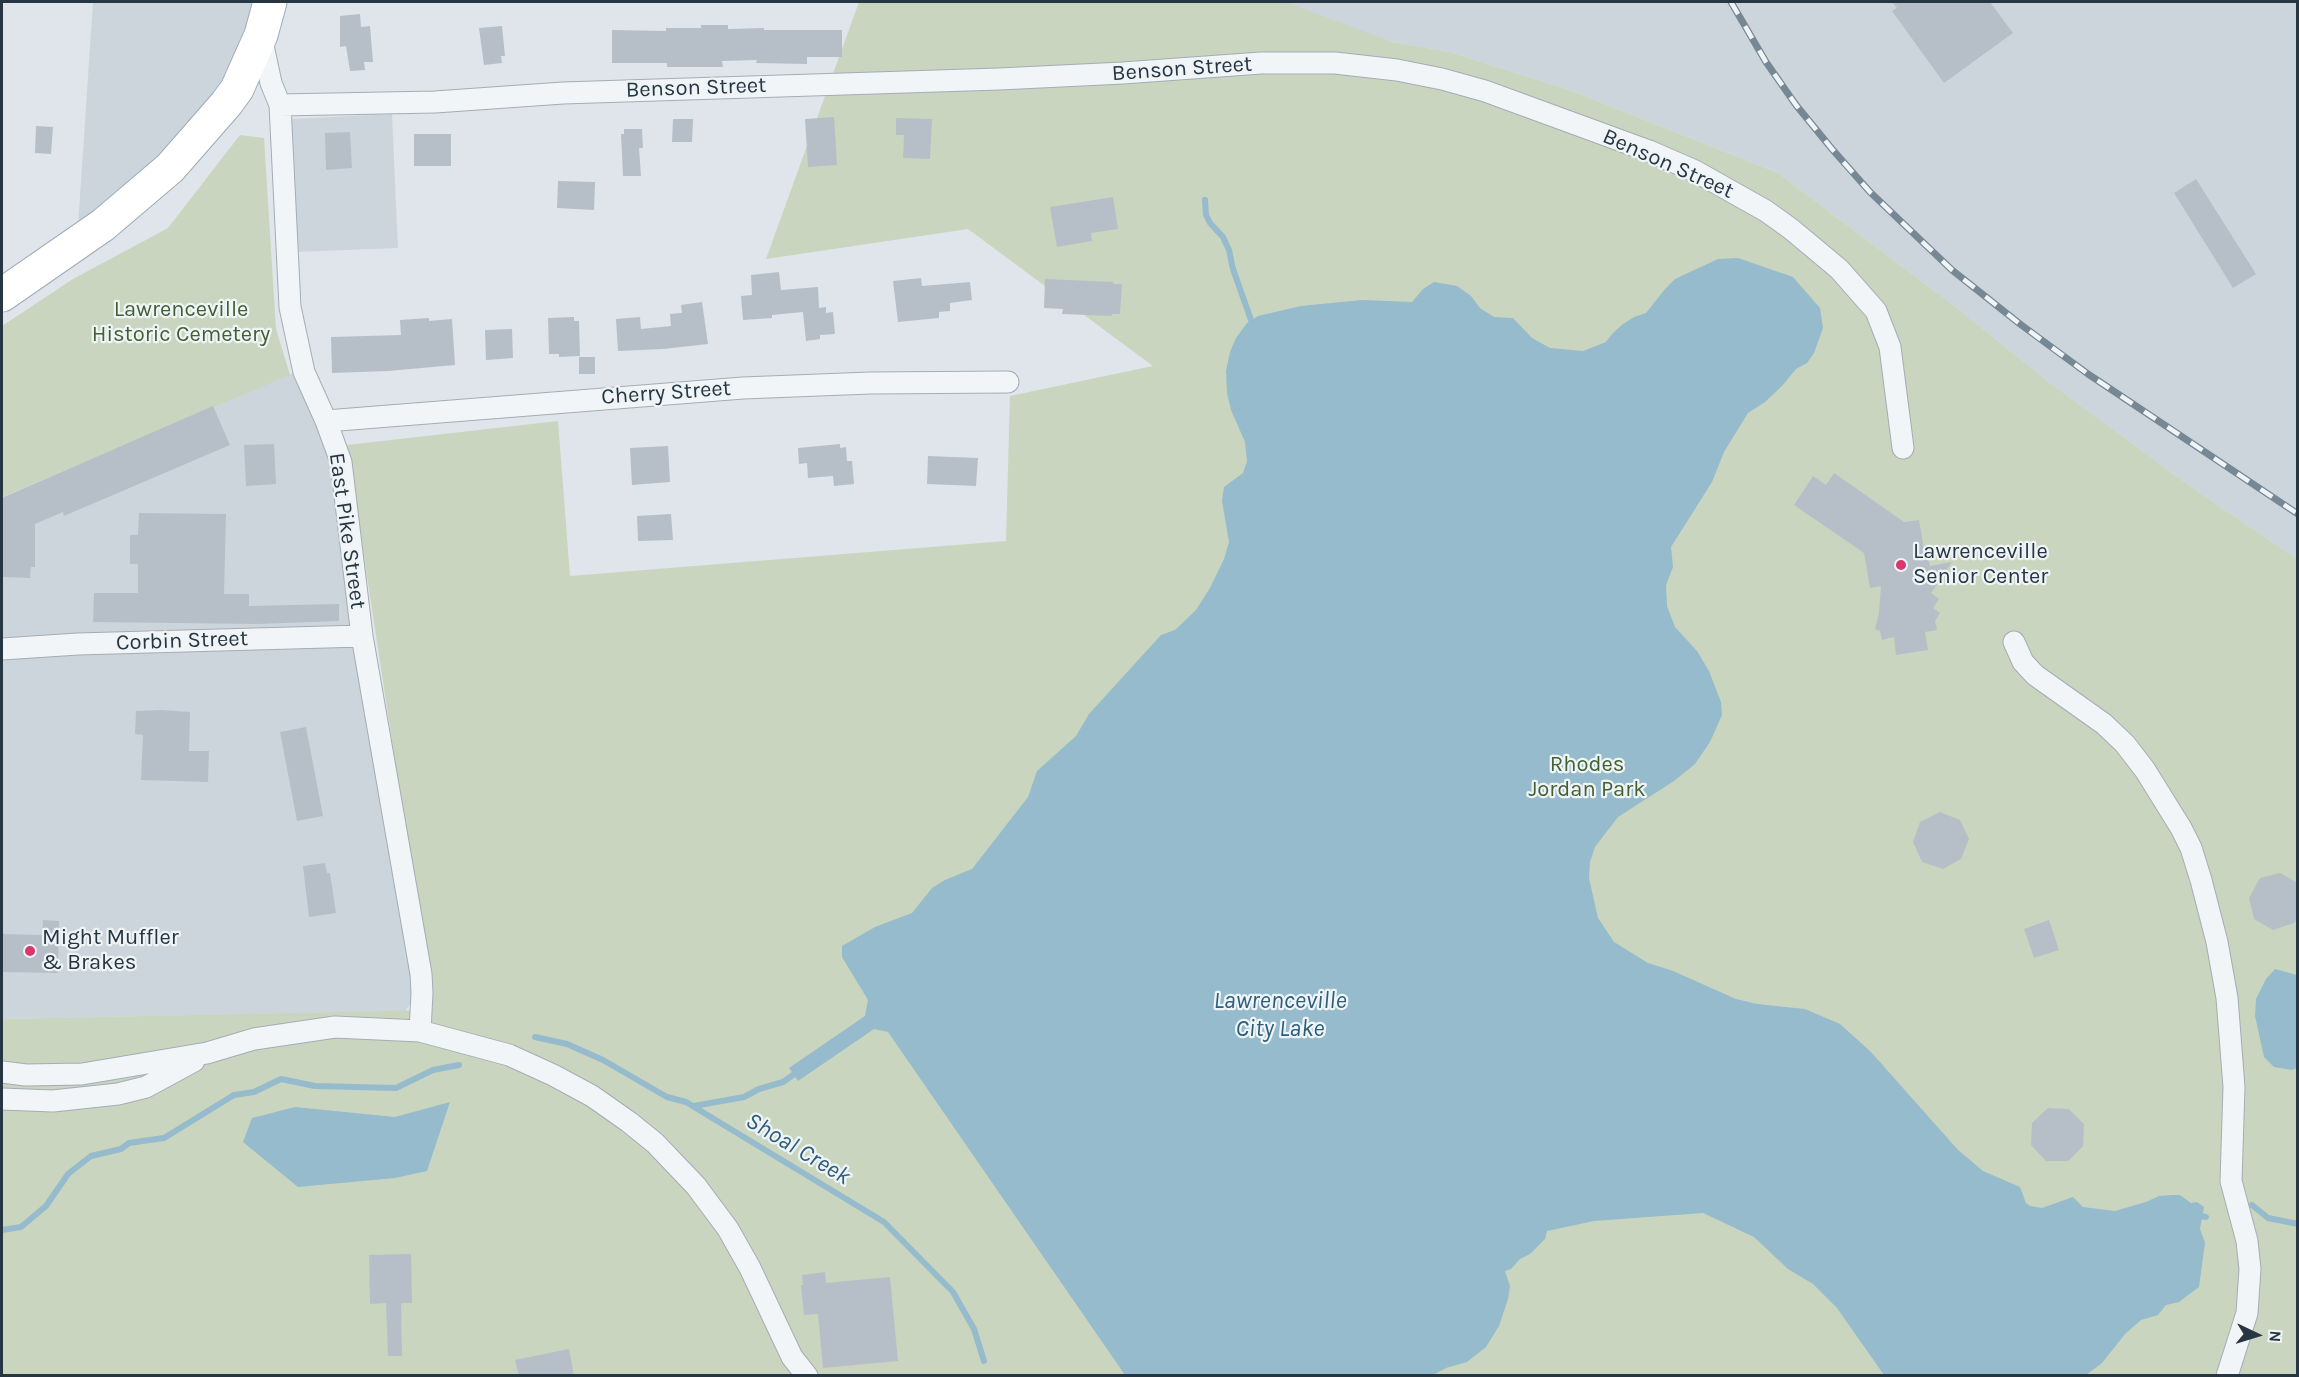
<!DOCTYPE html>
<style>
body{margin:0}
#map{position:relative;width:2299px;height:1377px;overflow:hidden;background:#dfe5ea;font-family:Karla,sans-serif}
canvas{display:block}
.frame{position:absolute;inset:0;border:3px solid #263643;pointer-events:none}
.north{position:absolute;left:2227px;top:1305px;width:60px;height:60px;-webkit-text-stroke:4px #eff4f7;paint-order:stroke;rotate:94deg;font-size:16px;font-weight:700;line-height:24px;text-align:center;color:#263643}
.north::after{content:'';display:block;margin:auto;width:21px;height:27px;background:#263643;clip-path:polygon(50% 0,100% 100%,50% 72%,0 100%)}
</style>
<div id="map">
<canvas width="2299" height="1377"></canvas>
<div class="frame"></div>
<div class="north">N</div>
</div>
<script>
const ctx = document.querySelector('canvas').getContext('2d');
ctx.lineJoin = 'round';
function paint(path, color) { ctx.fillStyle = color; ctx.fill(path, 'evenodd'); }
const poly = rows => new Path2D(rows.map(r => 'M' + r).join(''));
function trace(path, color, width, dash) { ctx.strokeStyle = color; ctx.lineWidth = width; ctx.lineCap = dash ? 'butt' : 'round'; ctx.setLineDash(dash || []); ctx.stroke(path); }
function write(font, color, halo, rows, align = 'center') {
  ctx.font = font + ' Karla,sans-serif'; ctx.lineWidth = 4.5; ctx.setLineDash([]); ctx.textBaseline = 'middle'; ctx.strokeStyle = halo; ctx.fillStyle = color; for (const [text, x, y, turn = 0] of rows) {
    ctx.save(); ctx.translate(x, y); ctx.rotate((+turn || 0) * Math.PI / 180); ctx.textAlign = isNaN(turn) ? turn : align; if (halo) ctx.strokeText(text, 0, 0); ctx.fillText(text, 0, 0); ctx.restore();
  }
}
paint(poly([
 [93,2,256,2,232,68,196,121,159,162,78,226],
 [870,2,2297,2,2297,559,2194,489,2050,383,1957,308,1778,173,1575,92,1450,52,1392,42],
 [392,114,398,248,294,252,291,119],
 [296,372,334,468,409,952,413,1001,405,1011,2,1019,2,497]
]), '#cdd5dc');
paint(poly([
 [859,2,1286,2,1392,42,1450,52,1575,92,1778,173,1957,308,2050,383,2194,489,2297,559,2297,1375,2,1375,2,1019,433,1010,347,445,558,421,570,576,1006,541,1010,396,1153,366,968,229,766,259],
 [240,135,264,138,276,329,290,375,2,497,2,326,73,279,168,228]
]), '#c9d5bf');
paint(poly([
 [1738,258,1793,277,1820,308,1823,328,1814,353,1807,363,1796,369,1782,386,1765,402,1748,413,1724,452,1712,482,1671,547,1673,567,1666,585,1667,606,1675,627,1697,651,1709,671,1721,702,1722,715,1710,742,1695,764,1674,781,1618,817,1595,847,1590,862,1589,878,1598,918,1614,942,1648,963,1673,971,1736,999,1757,1004,1805,1009,1840,1024,1871,1052,1958,1150,1983,1171,2020,1187,2026,1203,2030,1206,2042,1208,2073,1197,2083,1207,2115,1211,2146,1202,2159,1196,2173,1195,2180,1195,2191,1203,2197,1202,2204,1207,2200,1229,2205,1243,2199,1287,2179,1302,2166,1305,2158,1315,2141,1320,2125,1334,2102,1363,2086,1375,1884,1375,1837,1308,1813,1284,1788,1269,1754,1237,1703,1213,1594,1221,1547,1231,1545,1239,1530,1254,1520,1259,1511,1269,1505,1271,1510,1286,1508,1299,1499,1326,1486,1347,1467,1362,1446,1368,1433,1375,1125,1375,888,1032,874,1029,798,1081,789,1068,865,1016,868,1000,842,957,842,946,875,927,912,913,932,888,945,880,972,869,1028,797,1037,771,1076,736,1089,714,1161,635,1175,630,1196,610,1210,588,1224,559,1229,542,1222,501,1224,487,1243,473,1247,461,1245,442,1231,410,1227,393,1226,371,1230,352,1236,338,1247,323,1258,316,1301,306,1362,300,1412,302,1423,289,1434,282,1457,286,1471,296,1480,308,1494,317,1513,318,1532,338,1550,348,1583,351,1606,342,1612,334,1623,324,1634,317,1646,313,1665,289,1675,279,1718,259],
 [2275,969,2297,975,2297,1068,2292,1070,2274,1067,2264,1057,2255,1016,2256,999,2266,979],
 [450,1102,427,1171,395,1178,298,1187,243,1142,252,1118,295,1107,395,1117]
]), '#96bbcd');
trace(poly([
 [1205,200,1206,215,1210,223,1223,237,1229,250,1233,269,1251,320],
 [535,1037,567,1044,603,1060,667,1097,686,1102,884,1222,953,1292,974,1329,984,1361],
 [694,1106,744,1097,759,1089,783,1082,793,1075],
 [2252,1205,2268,1218,2298,1224],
 [2201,1216,2206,1217],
 [2,1230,21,1227,46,1206,68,1174,91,1156,121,1149,129,1143,164,1138,234,1095,254,1092,281,1079,315,1086,396,1088,433,1070,459,1065]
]), '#96bbcd', 6);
paint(poly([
 [1892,2,1990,2,2013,33,1944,83,1892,11,1897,8],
 [360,14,361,27,370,26,373,62,364,62,365,70,350,71,346,46,340,47,340,16],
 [701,25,728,25,728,29,764,28,764,30,842,30,842,57,807,57,807,64,756,63,757,60,722,61,723,67,667,67,667,63,612,63,612,30,666,31,666,28,701,28],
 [502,26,505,56,501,56,502,63,484,65,479,28],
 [834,117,837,165,808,167,805,119],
 [896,118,932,119,930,159,903,158,904,135,896,135],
 [673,119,693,119,692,142,672,142],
 [36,126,53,127,51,154,35,153],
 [624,129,642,129,643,148,639,148,641,176,623,176,621,134,624,134],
 [350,132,352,168,326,170,325,133],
 [414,134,451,134,451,166,414,166],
 [2196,179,2256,274,2233,288,2174,193],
 [558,181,595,182,594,210,557,208],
 [1113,197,1118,229,1091,233,1092,241,1057,247,1050,207],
 [779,272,781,290,818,287,819,308,826,307,826,313,833,312,835,334,820,335,820,339,806,341,803,312,772,315,772,318,743,320,741,296,752,295,751,275],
 [921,278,922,286,970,282,972,300,950,303,950,311,939,312,939,318,898,322,893,281],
 [1045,279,1113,282,1113,284,1122,284,1120,314,1112,314,1112,316,1062,314,1063,309,1044,308],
 [702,302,708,344,663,349,618,351,616,319,640,317,641,329,671,326,670,314,682,313,681,305],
 [574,317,574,321,579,321,580,356,559,357,559,354,549,354,548,318],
 [429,318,429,321,452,319,455,365,388,371,332,373,331,337,401,335,400,320],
 [512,329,513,358,486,360,485,330],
 [579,357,595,357,595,374,579,374],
 [213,406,230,445,64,516,63,512,35,524,35,567,31,567,30,578,2,577,2,498],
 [274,444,276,484,246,486,244,445],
 [840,444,840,448,846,447,847,461,852,461,854,484,834,486,833,476,808,478,807,463,799,464,798,448],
 [668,446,670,482,632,485,630,448],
 [928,456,978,458,976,486,927,484],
 [1834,473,1904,522,1919,520,1925,555,1927,555,1930,566,1952,562,1931,593,1939,599,1933,608,1940,613,1935,621,1937,630,1925,632,1928,650,1896,655,1894,637,1882,640,1880,631,1875,629,1879,613,1881,586,1870,588,1864,553,1794,505,1813,476,1826,485],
 [139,513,226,514,224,594,249,594,249,606,339,604,339,621,258,624,93,622,94,593,138,593,138,564,130,564,130,535,138,535],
 [671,514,673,540,638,541,637,516],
 [162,710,190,712,189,751,209,751,208,782,141,780,143,735,135,734,136,711],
 [306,727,323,816,297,821,280,732],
 [1940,812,1960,820,1969,839,1961,859,1943,869,1922,862,1913,842,1920,822],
 [325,863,327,873,330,873,336,913,309,917,303,866],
 [2280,873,2298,883,2298,917,2294,923,2273,930,2254,919,2249,898,2260,878],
 [43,920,59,921,58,973,2,972,2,934,42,935],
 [2049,920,2059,950,2034,958,2024,929],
 [2048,1108,2069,1109,2084,1124,2083,1146,2068,1161,2046,1161,2031,1145,2032,1123],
 [411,1254,412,1303,401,1303,402,1356,388,1356,386,1303,370,1304,369,1255],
 [825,1272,826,1283,890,1277,898,1361,823,1368,818,1314,804,1315,801,1285,803,1285,802,1275],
 [569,1349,574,1376,519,1376,515,1360]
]), '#b6bfc8');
const street = poly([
 [261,36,271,83,280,105,290,307,304,372,326,421,341,462,362,636,421,974,422,993,420,1031],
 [280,105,435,102,563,93,999,79,1123,73,1261,63,1335,63,1397,70,1442,79,1485,91,1649,151,1695,171,1766,211,1791,229,1839,269,1876,311,1890,347,1903,448],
 [326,421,743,388,870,383,1008,382],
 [2014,642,2023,662,2035,675,2104,724,2125,744,2145,770,2181,828,2191,848,2201,880,2217,942,2227,998,2234,1087,2231,1181,2247,1241,2250,1269,2247,1313,2227,1376],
 [2,649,78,644,362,636],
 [2,1072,26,1075,82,1074,207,1053,254,1039,335,1027,420,1031,509,1055,553,1075,592,1096,629,1122,655,1143,696,1186,728,1229,750,1268,792,1357,807,1376],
 [2,1099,53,1101,118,1094,146,1087,194,1061]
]);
const primary = poly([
 [2,295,103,225,170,168,226,104,237,89,261,35,270,2]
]);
trace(street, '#a4adb5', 23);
trace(primary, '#9dacb7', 35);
trace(street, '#f2f5f8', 21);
trace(primary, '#fff', 33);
const rail = poly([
 [1731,2,1766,62,1796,105,1832,149,1870,192,1952,270,2020,324,2088,374,2298,514]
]);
trace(rail, '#778895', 7);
trace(rail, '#eff4f7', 4.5, [14]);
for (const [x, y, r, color] of [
 [1901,565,6,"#db376f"],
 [30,951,6,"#db376f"]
]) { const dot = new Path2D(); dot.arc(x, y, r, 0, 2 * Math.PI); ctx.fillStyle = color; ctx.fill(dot); trace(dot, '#eff4f7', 2); }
write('22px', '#263643', '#eff4f7', [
 ["Benson Street",1182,69,-4],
 ["Benson Street",696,88,-2],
 ["Benson Street",1668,164,24],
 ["Cherry Street",666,393,-4],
 ["East Pike Street",347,531,82],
 ["Corbin Street",182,641,-2]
]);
write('22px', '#436032', '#eff4f7', [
 ["Lawrenceville",181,310],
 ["Historic Cemetery",181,335],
 ["Rhodes",1587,765],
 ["Jordan Park",1587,790]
]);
write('22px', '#263643', '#eff4f7', [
 ["Lawrenceville",1913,552],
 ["Senior Center",1913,577],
 ["Might Muffler",42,938],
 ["& Brakes",42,963]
], 'left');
write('italic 24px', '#2c5e7b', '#eff4f7', [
 ["Lawrenceville",1280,1001],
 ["City Lake",1280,1029],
 ["Shoal Creek",798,1149,31]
]);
</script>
